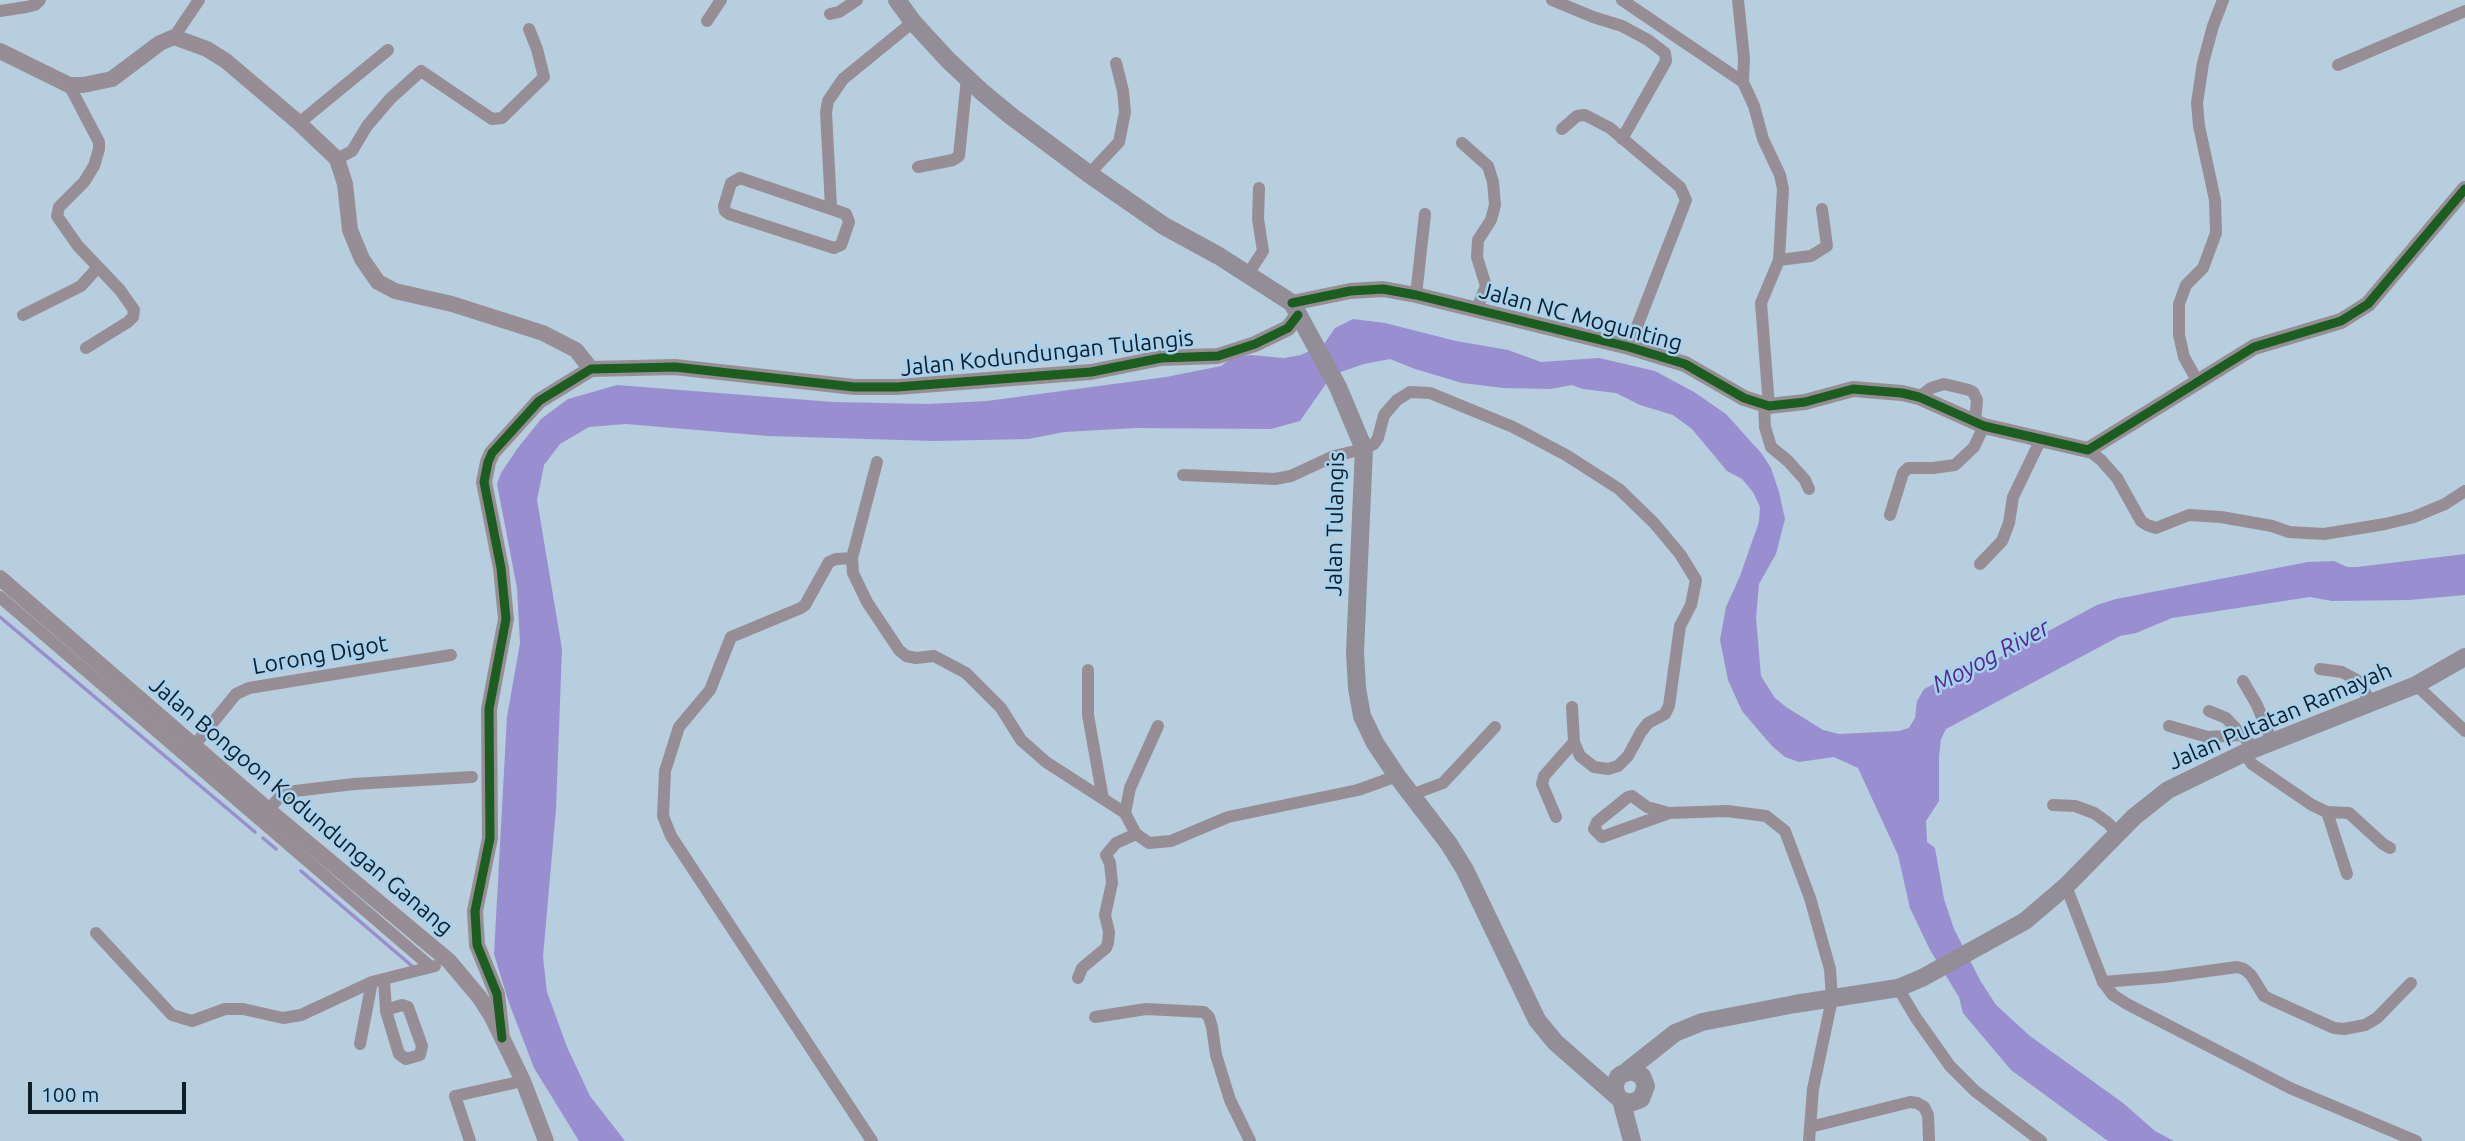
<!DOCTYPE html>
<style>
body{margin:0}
#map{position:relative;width:2465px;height:1141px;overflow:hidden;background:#b6cedd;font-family:Ubuntu,sans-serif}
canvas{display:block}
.scale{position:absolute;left:28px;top:1082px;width:158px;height:32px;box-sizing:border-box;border:4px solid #0e1e28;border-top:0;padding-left:9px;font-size:21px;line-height:24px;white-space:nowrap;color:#0e1e28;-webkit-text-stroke:5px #a7d1ec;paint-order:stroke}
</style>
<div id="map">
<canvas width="2465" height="1141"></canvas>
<div class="scale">100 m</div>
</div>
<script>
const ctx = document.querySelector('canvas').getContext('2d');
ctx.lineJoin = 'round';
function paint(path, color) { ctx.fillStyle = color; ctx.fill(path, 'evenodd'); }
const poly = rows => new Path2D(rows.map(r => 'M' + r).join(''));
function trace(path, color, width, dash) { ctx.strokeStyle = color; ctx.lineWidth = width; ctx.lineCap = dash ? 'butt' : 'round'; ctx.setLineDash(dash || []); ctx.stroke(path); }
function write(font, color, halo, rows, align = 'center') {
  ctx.font = font + ' Ubuntu,sans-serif'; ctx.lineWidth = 5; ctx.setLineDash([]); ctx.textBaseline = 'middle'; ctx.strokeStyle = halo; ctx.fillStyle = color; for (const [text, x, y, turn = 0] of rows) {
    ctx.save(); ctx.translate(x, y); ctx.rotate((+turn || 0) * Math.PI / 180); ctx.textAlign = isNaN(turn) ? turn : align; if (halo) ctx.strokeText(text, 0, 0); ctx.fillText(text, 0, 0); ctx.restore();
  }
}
paint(poly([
 [1353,319,1385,323,1456,341,1508,350,1541,362,1599,358,1655,371,1694,392,1726,414,1762,454,1771,468,1779,492,1785,519,1776,554,1759,584,1756,618,1761,676,1775,698,1786,707,1823,730,1839,734,1899,731,1909,728,1915,718,1917,701,1924,689,1942,680,1976,670,2097,605,2116,599,2308,562,2334,561,2347,567,2357,567,2465,554,2465,595,2409,600,2332,601,2310,597,2172,618,2136,633,2120,636,1946,729,1941,739,1939,756,1939,801,1926,821,1927,842,1935,848,1944,899,1954,929,1980,980,1996,1005,2030,1036,2123,1103,2155,1131,2174,1141,2108,1141,2011,1070,1963,1013,1959,997,1930,950,1910,908,1898,855,1858,768,1834,757,1799,762,1785,757,1772,746,1742,711,1728,680,1720,640,1726,607,1740,576,1759,522,1760,507,1753,492,1742,479,1727,471,1692,429,1673,415,1640,405,1616,393,1583,389,1572,385,1551,389,1504,388,1462,383,1415,369,1390,359,1364,364,1332,375,1300,421,1271,429,1136,428,1064,432,1028,439,934,441,768,436,626,424,589,427,560,444,544,465,537,500,562,649,556,809,543,957,547,992,567,1047,590,1096,625,1141,579,1141,534,1068,509,1003,494,954,507,717,520,643,517,588,497,484,501,473,517,449,541,419,568,399,617,385,833,402,928,404,987,401,1166,377,1221,366,1233,357,1251,355,1284,358,1301,355,1324,344,1335,328]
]), '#998ed0');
trace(poly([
 [0,617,255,832],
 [263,838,276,849],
 [301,871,412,966]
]), '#998ed0', 3.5);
trace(poly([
 [1552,0,1593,17,1622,26,1648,40,1665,53,1666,61,1622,139],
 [1622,0,1743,82],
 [1738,0,1744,58,1743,82,1754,106,1763,139,1780,175,1783,189,1779,260,1761,303,1769,406],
 [0,11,26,7,35,5,40,0],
 [830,14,839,12,857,0],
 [707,21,721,0],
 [174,37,199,0],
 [2338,65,2465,11],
 [69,85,99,142,99,149,94,166,84,182,59,207,57,216,78,246,120,290,134,310,133,317,128,322,86,348],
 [299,123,388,50],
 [1562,129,1577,116,1585,115,1610,128,1680,187,1686,200,1629,347],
 [1462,143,1488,166,1493,182,1495,205,1491,220,1478,240,1477,257,1486,286,1477,309],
 [337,159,352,151,367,126,390,99,421,71,492,119,502,118,544,77,537,49,529,29],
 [918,167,953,160,959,156,967,78],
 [1089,174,1119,142,1125,112,1123,91,1116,63],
 [740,178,846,214,849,222,841,245,834,248,729,214,725,211,724,206,731,183,740,178],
 [831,207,826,112,828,101,843,79,913,22],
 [1779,260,1811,256,1827,246,1822,209],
 [1248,274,1263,251,1258,219,1259,188],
 [1416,295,1425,214],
 [23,315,81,286,98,267],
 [2198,382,2184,357,2179,335,2179,304,2186,285,2203,268,2216,233,2215,200,2199,126,2197,103,2203,63,2213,26,2223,0],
 [1919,397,1931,388,1944,384,1969,390,1973,392,1977,400,1975,423],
 [1764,404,1765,427,1771,447,1788,461,1805,480,1809,489],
 [2088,450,2101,460,2117,478,2141,521,2147,525,2156,528,2189,515,2221,517,2272,526,2289,532,2324,534,2385,524,2414,517,2445,504,2465,491],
 [877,462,852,558,853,573,867,602,899,650,906,656,916,658,934,656,966,673,1001,708,1021,740,1046,762,1125,813,1136,834,1149,843,1171,841,1228,817,1358,790,1397,776],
 [1183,475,1275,479,1291,476,1334,456,1364,449,1374,444,1378,438,1384,415,1397,400,1410,392,1430,393,1513,427,1566,455,1619,489,1654,523,1680,554,1696,580,1691,605,1680,626,1669,706,1665,714,1648,723,1641,732,1628,756,1618,766,1608,769,1594,767,1580,756,1574,742,1572,707],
 [1890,515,1903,473,1908,468,1933,468,1955,465,1974,447,1984,426],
 [852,558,836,559,829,562,805,605,801,608,731,637,710,690,679,727,665,771,663,816,671,836,872,1141],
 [1980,564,2002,541,2009,523,2013,497,2041,439],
 [0,597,431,967],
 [2320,669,2342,672,2357,680,2372,704],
 [1088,670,1088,715,1103,799],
 [2243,681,2257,705,2272,742],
 [2416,685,2465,731],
 [2209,711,2226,718,2242,735],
 [2169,726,2208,737,2242,735,2255,749],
 [189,752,236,694,249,688,451,655],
 [2244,753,2252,764,2312,805,2327,812,2347,874],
 [1411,795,1443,783,1495,727],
 [2053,805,2075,806,2094,813,2108,823,2117,833],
 [2327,812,2349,813,2383,844,2390,848],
 [1125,813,1130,788,1158,726],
 [1669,813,1647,807,1632,796,1628,797,1597,822,1594,829,1602,837,1669,813,1727,811,1766,816,1785,831,1810,898,1830,969,1832,999,1813,1089,1809,1141],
 [262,816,279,798,295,791,354,784,472,777],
 [1556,817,1542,784,1544,776,1574,742],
 [2066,886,2103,982,2113,995,2127,1004,2290,1088,2416,1141],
 [96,933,172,1015,192,1021,225,1009,243,1009,283,1018,301,1015,372,982,435,966],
 [1078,978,1082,968,1106,948,1108,943,1109,932,1105,915,1112,883,1110,863,1106,855,1116,843,1136,834],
 [384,979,386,1011,399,1054,406,1059,420,1055,422,1046,408,1007,402,1005,386,1010],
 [2103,982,2164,977,2237,967,2244,969,2251,975,2264,996,2272,1000,2334,1028,2344,1029,2365,1025,2377,1018,2411,983],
 [1898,988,1916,1018,1950,1066,1975,1091,2041,1141],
 [1095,1017,1146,1009,1204,1012,1209,1017,1212,1027,1216,1055,1230,1100,1250,1141],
 [360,1044,372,982],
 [1810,1127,1910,1102,1917,1103,1924,1107,1928,1115,1929,1141],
 [470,1141,455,1096,523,1081]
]), '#978d95', 12);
trace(poly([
 [0,51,69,85,83,85,112,79,160,43,174,37,207,49,226,61,299,123,337,159,345,184,350,230,362,259,378,282,395,291,452,304,543,333,576,350,591,369],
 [1292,303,1350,291,1383,289,1416,295,1629,347,1685,364,1744,398,1769,406,1805,402,1853,389,1902,393,1919,397,1984,426,2088,450,2254,347,2341,321,2368,304,2465,189],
 [0,578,267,809,449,961,480,998,492,1017,523,1081,546,1141],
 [502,1038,497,994,477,945,475,911,490,838,489,709,506,619,501,568,484,482,488,462,492,453,539,401,591,369,675,367,854,387,897,387,1091,372,1161,358,1218,356,1255,344,1288,328,1298,315]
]), '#978d95', 16);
trace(poly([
 [897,0,913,22,948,60,982,92,1011,116,1089,174,1164,226,1219,256,1292,303,1338,387,1364,449,1355,652,1357,688,1362,716,1375,743,1397,776,1449,844,1465,870,1537,1020,1555,1042,1621,1100,1630,1103,1641,1099,1646,1086,1642,1076,1632,1071,1622,1074,1618,1077,1614,1087,1618,1097],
 [1627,1071,1675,1033,1702,1022,1795,1004,1898,988,1922,978,2025,921,2066,886,2134,817,2168,790,2244,753,2416,685,2465,657],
 [1621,1100,1632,1141]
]), '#928d96', 18);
trace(poly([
 [1292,303,1350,291,1383,289,1416,295,1629,347,1685,364,1744,398,1769,406,1805,402,1853,389,1902,393,1919,397,1984,426,2088,450,2254,347,2341,321,2368,304,2465,189],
 [502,1038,497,994,477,945,475,911,490,838,489,709,506,619,501,568,484,482,488,462,492,453,539,401,591,369,675,367,854,387,897,387,1091,372,1161,358,1218,356,1255,344,1288,328,1298,315]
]), '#1b5e20', 9);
write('23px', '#0e1e28', '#a7d1ec', [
 ["Jalan NC Mogunting",1581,317,15],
 ["Jalan Kodundungan Tulangis",1047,353,-6],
 ["Jalan Tulangis",1335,524,-89],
 ["Lorong Digot",320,655,-10],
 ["Jalan Putatan Ramayah",2280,716,-23],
 ["Jalan Bongoon Kodundungan Ganang",301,806,40]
]);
write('italic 24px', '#532991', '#a7d1ec', [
 ["Moyog River",1991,656,-28]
]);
</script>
